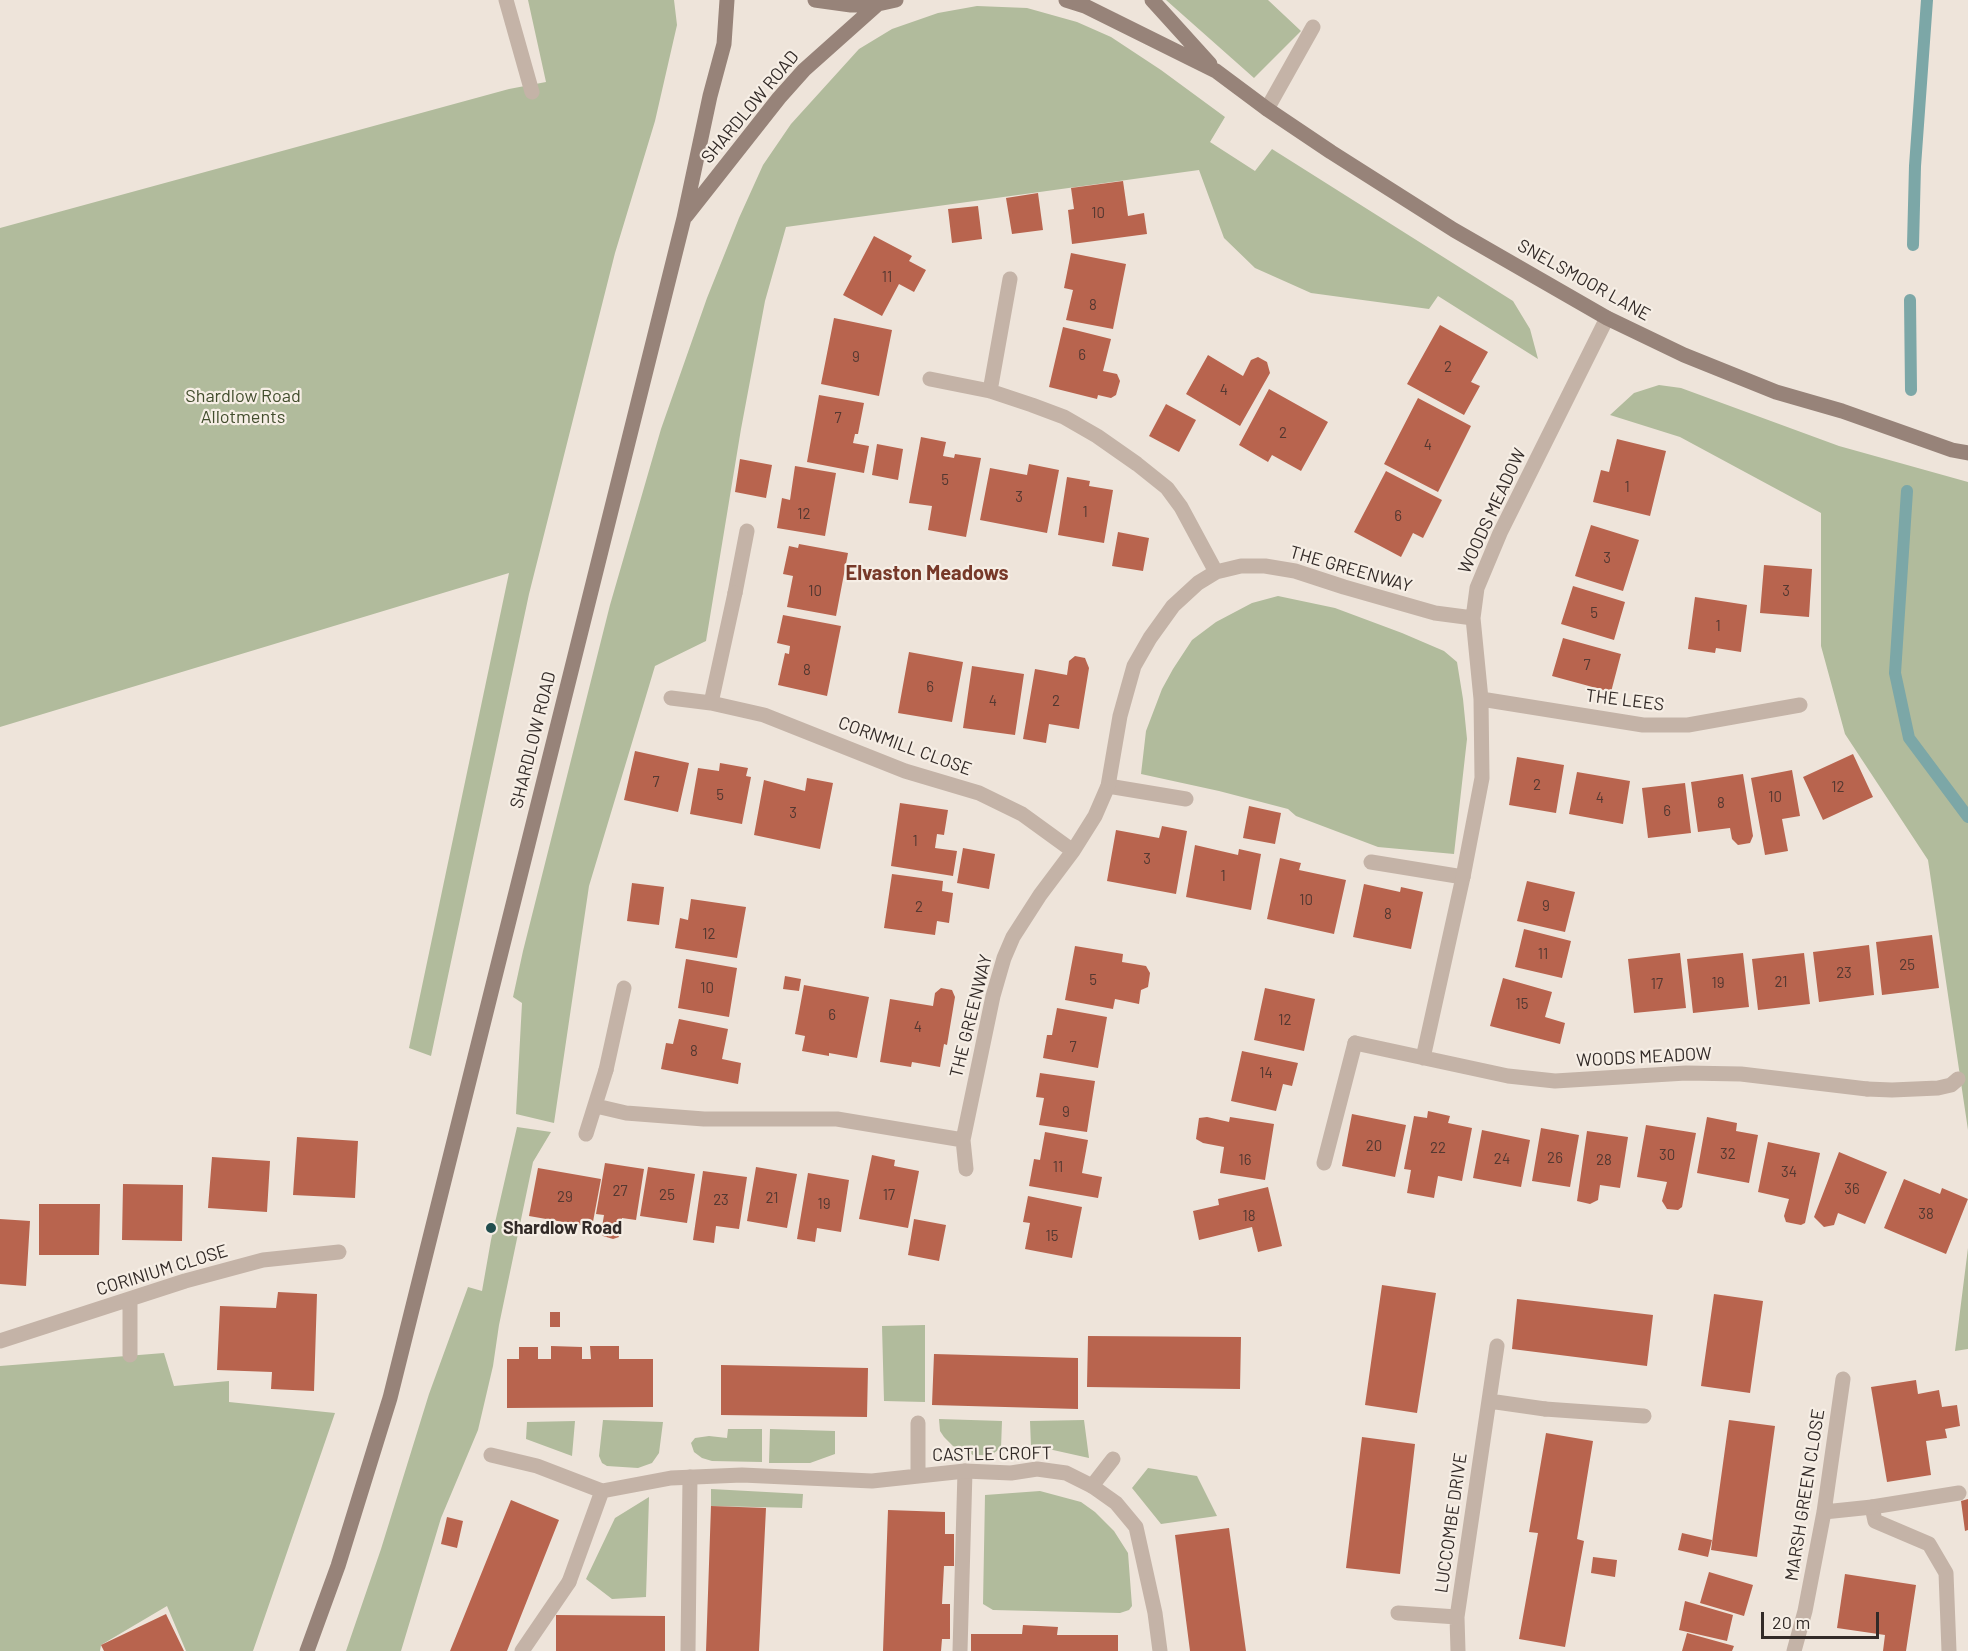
<!DOCTYPE html>
<style>
body{margin:0}
#map{position:relative;width:1968px;height:1651px;overflow:hidden;background:#eee4da;font-family:Barlow,sans-serif}
canvas{display:block}
.scale{position:absolute;left:1761px;top:1612px;width:118px;height:27px;box-sizing:border-box;border:3px solid #322a27;border-top:0;padding-left:8px;font-size:18px;line-height:21px;white-space:nowrap;color:#322a27;-webkit-text-stroke:4px #f6eee5;paint-order:stroke}
</style>
<div id="map">
<canvas width="1968" height="1651"></canvas>
<div class="scale">20 m</div>
</div>
<script>
const ctx = document.querySelector('canvas').getContext('2d');
ctx.lineJoin = 'round';
function paint(path, color) { ctx.fillStyle = color; ctx.fill(path, 'evenodd'); }
const poly = rows => new Path2D(rows.map(r => 'M' + r).join(''));
function trace(path, color, width, dash) { ctx.strokeStyle = color; ctx.lineWidth = width; ctx.lineCap = dash ? 'butt' : 'round'; ctx.setLineDash(dash || []); ctx.stroke(path); }
function write(font, color, halo, rows, align = 'center') {
  ctx.font = font + ' Barlow,sans-serif'; ctx.lineWidth = 4.5; ctx.setLineDash([]); ctx.textBaseline = 'middle'; ctx.strokeStyle = halo; ctx.fillStyle = color; for (const [text, x, y, turn = 0] of rows) {
    ctx.save(); ctx.translate(x, y); ctx.rotate((+turn || 0) * Math.PI / 180); ctx.textAlign = isNaN(turn) ? turn : align; if (halo) ctx.strokeText(text, 0, 0); ctx.fillText(text, 0, 0); ctx.restore();
  }
}
paint(poly([
 [528,0,674,0,677,25,655,121,615,253,529,594,431,1056,409,1048,509,573,0,727,0,228,509,89,546,82],
 [1166,0,1268,0,1301,31,1254,78],
 [977,6,1027,8,1077,22,1111,37,1161,70,1225,117,1210,142,1255,171,1272,149,1513,301,1530,329,1538,359,1438,296,1429,309,1311,293,1255,268,1224,238,1199,170,786,227,765,301,741,429,706,641,655,666,589,886,554,1123,516,1114,522,1003,513,997,523,951,610,605,661,429,707,298,739,218,763,165,791,124,859,49,892,29,938,13],
 [1659,385,1681,388,1839,446,1968,482,1968,1130,1928,860,1845,734,1821,646,1821,513,1680,437,1610,415,1634,393],
 [1278,596,1335,608,1402,633,1444,651,1457,662,1463,699,1467,739,1454,854,1378,847,1296,816,1288,809,1219,791,1141,774,1146,731,1162,689,1173,669,1192,640,1216,622,1252,603],
 [517,1127,551,1132,533,1162,499,1325,493,1366,478,1430,441,1518,401,1651,346,1651,381,1549,429,1394,468,1287,482,1291,491,1240],
 [1968,1248,1968,1349,1955,1351],
 [925,1325,925,1402,884,1401,882,1326],
 [164,1353,174,1386,229,1381,229,1402,335,1413,253,1651,186,1651,167,1606,101,1645,100,1651,0,1651,0,1366],
 [939,1419,1002,1421,1001,1448,991,1455,973,1455,953,1446,944,1437,940,1431],
 [603,1420,663,1422,659,1453,652,1463,638,1468,607,1466,602,1463,599,1456],
 [1084,1420,1089,1458,1044,1448,1031,1447,1030,1421],
 [575,1421,572,1456,526,1439,527,1422],
 [728,1429,762,1429,762,1462,712,1461,702,1458,694,1452,691,1443,695,1438,709,1436,727,1438],
 [770,1429,835,1431,835,1454,810,1463,769,1463],
 [1148,1468,1197,1476,1217,1516,1161,1524,1132,1488],
 [711,1489,803,1494,802,1508,711,1506],
 [1040,1491,1081,1502,1095,1512,1114,1531,1128,1553,1132,1606,1129,1610,1120,1613,993,1610,983,1604,985,1495],
 [649,1497,646,1597,612,1599,586,1579,615,1518]
]), '#b1bb9c');
trace(poly([
 [1913,245,1915,166,1927,0],
 [1910,300,1911,390],
 [1907,491,1895,673,1909,738,1968,817]
]), '#7ca7a7', 12);
paint(poly([
 [1123,181,1128,216,1144,213,1147,234,1072,244,1068,210,1074,209,1071,188],
 [1038,193,1043,230,1012,234,1006,198],
 [978,206,982,239,952,243,948,209],
 [874,236,912,256,909,261,926,270,914,292,899,284,882,316,843,295],
 [1071,253,1126,264,1113,329,1066,320,1073,290,1064,288],
 [834,318,892,330,879,396,821,384],
 [1440,325,1488,352,1471,382,1480,386,1464,415,1407,384],
 [1063,327,1111,339,1103,371,1117,374,1120,381,1116,395,1111,398,1098,395,1097,399,1049,387],
 [1208,355,1243,376,1251,360,1258,357,1267,362,1270,373,1240,426,1186,394],
 [1269,389,1328,422,1301,471,1272,455,1268,462,1239,445],
 [819,395,864,403,858,434,855,434,853,443,869,446,864,473,807,462],
 [1418,398,1471,426,1438,492,1384,464],
 [1166,404,1196,420,1179,452,1149,436],
 [921,437,946,442,943,456,954,458,955,454,981,458,966,537,928,530,932,506,909,503],
 [1617,439,1666,451,1650,516,1593,502,1601,470,1609,472],
 [877,444,903,449,898,480,872,475],
 [740,459,772,465,766,498,735,492],
 [1029,464,1059,470,1047,533,980,520,990,468,1027,475],
 [795,466,836,473,825,536,777,528,782,498,790,500],
 [1386,471,1442,500,1423,538,1413,533,1401,557,1354,532],
 [1067,477,1090,481,1089,486,1113,490,1104,543,1058,535],
 [1591,525,1639,540,1623,591,1575,576],
 [1118,532,1149,538,1143,571,1112,566],
 [799,544,848,553,836,616,787,607,793,576,783,574,789,546,798,548],
 [1764,565,1812,569,1809,617,1760,613],
 [1573,586,1625,602,1614,640,1561,624],
 [1695,597,1747,605,1741,652,1716,648,1715,653,1688,649],
 [783,615,841,626,827,696,778,685,785,653,789,654,790,646,777,643],
 [1563,638,1621,654,1611,692,1552,676],
 [909,652,963,662,952,722,898,713],
 [1075,656,1085,658,1089,668,1079,729,1049,724,1046,743,1023,739,1035,669,1067,675,1069,661],
 [972,666,1024,674,1015,735,963,728],
 [635,751,689,763,678,812,624,800],
 [1853,754,1873,797,1823,820,1803,777],
 [1517,757,1564,765,1556,813,1509,805],
 [720,763,748,768,746,776,751,777,742,824,690,814,698,768,719,771],
 [1792,770,1800,816,1782,819,1788,851,1765,855,1751,778],
 [1577,772,1630,781,1623,824,1569,814],
 [1743,774,1753,836,1750,843,1738,845,1732,839,1730,828,1698,832,1691,782],
 [807,778,833,783,820,849,754,835,764,780,805,791],
 [1685,783,1691,833,1648,838,1642,788],
 [900,803,948,810,944,835,937,834,935,848,957,851,953,876,891,866],
 [1249,806,1281,813,1275,844,1243,838],
 [1162,826,1187,831,1176,894,1107,881,1116,830,1159,838],
 [1195,845,1238,855,1239,849,1261,854,1251,910,1186,897],
 [963,848,995,854,989,889,957,883],
 [1280,858,1301,863,1299,870,1346,880,1334,934,1267,919],
 [892,874,943,881,942,891,953,893,949,923,937,921,935,935,884,928],
 [1527,881,1575,892,1565,932,1517,921],
 [632,883,664,887,659,925,627,921],
 [1364,884,1400,892,1401,887,1423,892,1411,949,1353,937],
 [691,899,746,907,737,958,675,948,680,918,688,920],
 [1524,929,1571,941,1562,978,1515,967],
 [1932,935,1939,988,1882,995,1876,942],
 [1869,945,1874,995,1819,1002,1813,952],
 [1075,946,1123,954,1122,962,1146,966,1150,973,1148,987,1141,990,1139,1004,1115,999,1113,1009,1065,1000],
 [1680,953,1686,1008,1634,1013,1628,959],
 [1743,953,1749,1007,1693,1013,1687,959],
 [1804,953,1810,1004,1758,1010,1752,959],
 [686,959,737,968,729,1017,678,1008],
 [785,976,801,979,799,991,783,989],
 [1503,978,1552,992,1545,1017,1565,1023,1560,1044,1490,1026],
 [804,985,869,997,857,1058,829,1053,829,1056,802,1051,805,1036,795,1034],
 [941,988,952,990,955,997,947,1045,944,1044,940,1067,912,1062,911,1067,880,1062,890,999,933,1006,935,993],
 [1265,988,1315,999,1304,1051,1254,1040],
 [1057,1008,1107,1017,1098,1068,1043,1058,1047,1035,1052,1035],
 [679,1019,728,1029,722,1059,741,1063,738,1084,661,1069,666,1043,673,1044],
 [1242,1051,1298,1063,1292,1086,1283,1084,1276,1111,1231,1101],
 [1040,1073,1095,1081,1087,1132,1039,1125,1044,1098,1036,1097],
 [1428,1111,1450,1116,1448,1123,1472,1128,1462,1181,1438,1176,1434,1198,1407,1193,1411,1170,1404,1169,1414,1116,1427,1118],
 [1352,1114,1406,1125,1395,1177,1342,1166],
 [1207,1117,1229,1122,1230,1117,1274,1124,1265,1180,1220,1173,1224,1147,1203,1143,1196,1139,1199,1118],
 [1707,1117,1737,1123,1736,1131,1758,1135,1749,1183,1697,1173],
 [1646,1125,1696,1133,1682,1207,1678,1210,1667,1209,1662,1201,1667,1182,1637,1177],
 [1541,1128,1579,1135,1570,1187,1532,1181],
 [1482,1130,1530,1140,1521,1187,1473,1178],
 [1587,1131,1628,1137,1620,1188,1600,1185,1598,1200,1590,1204,1577,1201],
 [1045,1132,1088,1140,1082,1173,1102,1177,1098,1198,1029,1186,1034,1159,1040,1160],
 [297,1137,358,1141,355,1198,293,1195],
 [1768,1142,1820,1153,1805,1223,1801,1225,1786,1222,1784,1216,1789,1199,1758,1192],
 [1839,1152,1887,1172,1865,1224,1838,1213,1834,1225,1824,1227,1814,1217],
 [872,1155,895,1160,894,1166,919,1171,908,1228,859,1219],
 [212,1157,270,1161,267,1212,208,1208],
 [605,1163,644,1169,636,1220,622,1218,619,1237,613,1239,603,1236,601,1233,604,1215,596,1214],
 [648,1167,695,1174,687,1223,640,1216],
 [756,1167,797,1174,787,1228,747,1221],
 [538,1168,601,1179,592,1227,529,1216],
 [703,1171,747,1177,739,1229,716,1226,714,1243,693,1240],
 [808,1173,849,1180,841,1232,817,1228,815,1242,797,1239],
 [1904,1179,1940,1194,1942,1188,1968,1199,1946,1254,1884,1228],
 [123,1184,183,1185,182,1241,122,1240],
 [1268,1187,1282,1246,1258,1252,1252,1227,1199,1240,1193,1211,1219,1205,1218,1199],
 [1028,1196,1082,1207,1072,1258,1025,1249,1030,1223,1023,1222],
 [39,1204,100,1204,99,1255,39,1255],
 [0,1219,30,1221,26,1286,0,1284],
 [914,1219,946,1225,939,1261,908,1255],
 [1382,1285,1436,1293,1417,1413,1365,1405],
 [278,1292,317,1294,314,1391,271,1389,272,1372,217,1370,220,1306,276,1308],
 [1714,1294,1763,1301,1750,1393,1701,1386],
 [1517,1299,1653,1315,1647,1366,1512,1349],
 [550,1312,560,1312,560,1327,550,1327],
 [1088,1336,1241,1337,1240,1389,1087,1387],
 [551,1346,582,1347,582,1359,591,1359,590,1346,619,1346,619,1359,653,1359,653,1407,507,1408,507,1359,519,1359,519,1347,538,1347,538,1359,551,1359],
 [934,1354,1078,1358,1078,1409,932,1405],
 [721,1365,868,1368,867,1417,721,1415],
 [1916,1380,1918,1394,1939,1390,1942,1407,1957,1405,1960,1426,1945,1429,1947,1438,1926,1441,1931,1475,1887,1482,1871,1387],
 [1729,1420,1775,1426,1757,1557,1711,1550],
 [1546,1433,1593,1441,1577,1539,1584,1541,1565,1647,1519,1639,1538,1533,1529,1532],
 [1362,1437,1415,1444,1400,1574,1346,1568],
 [1968,1499,1968,1530,1965,1531,1961,1501],
 [511,1500,559,1520,507,1651,450,1651],
 [711,1506,766,1508,759,1651,706,1651],
 [888,1510,945,1512,945,1534,954,1534,954,1566,944,1566,942,1604,950,1604,950,1639,942,1639,941,1651,883,1651],
 [447,1517,463,1521,457,1548,441,1544],
 [1229,1528,1246,1651,1190,1651,1175,1535],
 [1682,1533,1712,1540,1708,1557,1678,1550],
 [1593,1557,1617,1560,1615,1577,1591,1573],
 [1709,1572,1753,1585,1744,1616,1700,1603],
 [1845,1574,1916,1585,1906,1651,1883,1651,1885,1635,1837,1628],
 [1685,1601,1733,1615,1727,1641,1679,1630],
 [166,1614,184,1651,104,1651,101,1645],
 [556,1615,665,1616,665,1651,556,1651],
 [1023,1625,1058,1627,1057,1635,1118,1635,1118,1651,971,1651,971,1634,1022,1634],
 [1687,1633,1734,1646,1732,1651,1682,1651]
]), '#b8644e');
trace(poly([
 [506,0,532,92],
 [1267,109,1313,27],
 [735,593,747,531],
 [1108,786,1186,799],
 [1371,862,1463,877],
 [606,1070,624,988],
 [1867,1089,1892,1090,1938,1088,1951,1085,1958,1079],
 [1324,1163,1355,1043],
 [1545,1409,1644,1416],
 [1092,1486,1113,1459],
 [522,1651,569,1582],
 [688,1651,690,1477],
 [960,1651,965,1471],
 [1949,1651,1946,1573,1929,1544,1875,1521,1872,1507,1959,1493]
]), '#c4b3a7', 15);
trace(poly([
 [930,379,990,391,1032,405,1064,417,1097,436,1137,464,1167,488,1181,507,1216,572],
 [990,391,1010,279],
 [671,698,711,703,764,715,905,771,979,793,1022,814,1073,851],
 [1481,699,1643,725,1688,725,1800,705],
 [711,703,735,593],
 [1355,1043,1508,1076,1555,1081,1686,1073,1741,1074,1867,1089],
 [1423,1058,1463,877,1482,778,1481,699,1473,618,1477,588,1500,533,1607,318],
 [596,1106,626,1113,704,1119,837,1119,963,1140],
 [586,1134,606,1070],
 [966,1169,963,1140,993,996,1004,958,1013,937,1040,895,1073,851,1095,816,1108,786,1120,716,1134,666,1150,638,1173,606,1198,583,1216,572,1241,566,1265,566,1295,571,1344,587,1435,613,1473,618],
 [0,1341,185,1281,263,1260,339,1252],
 [130,1355,130,1299],
 [1489,1401,1545,1409],
 [491,1455,537,1466,602,1491,671,1478,742,1475,872,1481,965,1471,1011,1473,1037,1469,1066,1473,1092,1486,1116,1503,1136,1527,1155,1613,1160,1651],
 [918,1475,918,1423],
 [1824,1512,1872,1507],
 [569,1582,602,1491],
 [1398,1613,1457,1617],
 [1458,1651,1457,1617,1497,1346],
 [1794,1651,1805,1611,1824,1512,1843,1379]
]), '#c4b3a7', 15);
trace(poly([
 [815,0,851,5,878,4,896,0],
 [1066,0,1085,6,1216,71,1267,109,1331,152,1454,230,1607,318,1684,355,1776,392,1842,411,1952,450,1968,453],
 [1152,0,1210,64],
 [686,216,779,98,804,70,878,4],
 [307,1651,338,1566,390,1398,684,218,710,96,724,44,727,0]
]), '#978379', 15);
for (const [x, y, r, color] of [
 [491,1228,6,"#214d4e"]
]) { const dot = new Path2D(); dot.arc(x, y, r, 0, 2 * Math.PI); ctx.fillStyle = color; ctx.fill(dot); trace(dot, '#f6eee5', 2); }
write('15px', '#543831', null, [
 ["10",1098,213],
 ["11",887,277],
 ["8",1093,305],
 ["6",1082,355],
 ["9",856,357],
 ["2",1448,367],
 ["4",1224,390],
 ["7",838,418],
 ["2",1283,433],
 ["4",1428,445],
 ["5",945,480],
 ["1",1627,487],
 ["3",1019,497],
 ["1",1085,512],
 ["12",804,514],
 ["6",1398,516],
 ["3",1607,558],
 ["10",815,591],
 ["3",1786,591],
 ["5",1594,613],
 ["1",1718,626],
 ["7",1587,665],
 ["8",807,670],
 ["6",930,687],
 ["4",993,701],
 ["2",1056,701],
 ["7",656,782],
 ["2",1537,785],
 ["12",1838,787],
 ["5",720,795],
 ["10",1775,797],
 ["4",1600,798],
 ["8",1721,803],
 ["6",1667,811],
 ["3",793,813],
 ["1",915,841],
 ["3",1147,859],
 ["1",1223,876],
 ["10",1306,900],
 ["9",1546,906],
 ["2",919,907],
 ["8",1388,914],
 ["12",709,934],
 ["11",1543,954],
 ["25",1907,965],
 ["23",1844,973],
 ["5",1093,980],
 ["21",1781,982],
 ["19",1718,983],
 ["17",1657,984],
 ["10",707,988],
 ["15",1522,1004],
 ["6",832,1015],
 ["12",1285,1020],
 ["4",918,1027],
 ["7",1073,1047],
 ["8",694,1051],
 ["14",1266,1073],
 ["9",1066,1112],
 ["20",1374,1146],
 ["22",1438,1148],
 ["32",1728,1154],
 ["30",1667,1155],
 ["26",1555,1158],
 ["24",1502,1159],
 ["16",1245,1160],
 ["28",1604,1160],
 ["11",1058,1167],
 ["34",1789,1172],
 ["36",1852,1189],
 ["27",620,1191],
 ["25",667,1195],
 ["17",889,1195],
 ["29",565,1197],
 ["21",772,1198],
 ["23",721,1200],
 ["19",824,1204],
 ["38",1926,1214],
 ["18",1249,1216],
 ["15",1052,1236]
]);
write('18px', '#322a27', '#f6eee5', [
 ["SHARDLOW ROAD",750,107,-50],
 ["SNELSMOOR LANE",1584,280,29],
 ["WOODS MEADOW",1492,511,-65],
 ["THE GREENWAY",1351,569,16],
 ["THE LEES",1625,700,7],
 ["SHARDLOW ROAD",533,740,-76],
 ["CORNMILL CLOSE",905,746,20],
 ["THE GREENWAY",971,1016,-76],
 ["WOODS MEADOW",1644,1057,-3],
 ["CORINIUM CLOSE",162,1270,-17],
 ["CASTLE CROFT",992,1454,-1],
 ["MARSH GREEN CLOSE",1805,1495,-81],
 ["LUCCOMBE DRIVE",1451,1523,-82]
]);
write('18px', '#424d2d', '#f6eee5', [
 ["Shardlow Road",243,396],
 ["Allotments",243,417]
]);
write('bold 18px', '#322a27', '#f6eee5', [
 ["Shardlow Road",503,1228]
], 'left');
write('bold 20px', '#773929', '#f6eee5', [
 ["Elvaston Meadows",927,573]
]);
</script>
